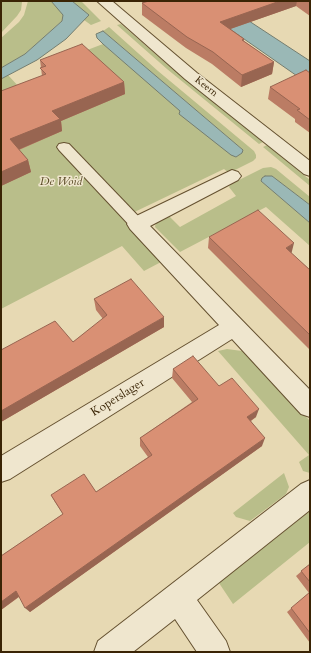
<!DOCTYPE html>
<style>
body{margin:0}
#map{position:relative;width:311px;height:653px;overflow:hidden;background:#e7d9b3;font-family:Cardo,serif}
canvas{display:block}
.frame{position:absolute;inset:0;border:2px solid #3a2405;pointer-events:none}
</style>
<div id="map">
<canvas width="311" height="653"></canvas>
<div class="frame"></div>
</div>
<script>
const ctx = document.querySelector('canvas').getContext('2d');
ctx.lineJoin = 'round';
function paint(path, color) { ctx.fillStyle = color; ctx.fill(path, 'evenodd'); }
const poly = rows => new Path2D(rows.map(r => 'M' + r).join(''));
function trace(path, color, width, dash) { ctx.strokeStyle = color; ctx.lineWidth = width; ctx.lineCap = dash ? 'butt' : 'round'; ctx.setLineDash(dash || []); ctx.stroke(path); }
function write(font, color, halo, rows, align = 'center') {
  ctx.font = font + ' Cardo,serif'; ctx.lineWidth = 3; ctx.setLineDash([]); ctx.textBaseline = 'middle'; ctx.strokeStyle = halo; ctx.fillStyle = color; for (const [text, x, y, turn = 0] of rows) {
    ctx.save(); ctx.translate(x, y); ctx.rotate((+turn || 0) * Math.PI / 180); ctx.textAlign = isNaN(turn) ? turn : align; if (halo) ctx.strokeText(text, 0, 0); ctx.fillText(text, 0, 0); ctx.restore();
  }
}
paint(poly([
 [1,1,22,2,21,10,17,16,1,33],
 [28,1,51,1,64,15,62,21,25,54,1,68,1,38,19,22,24,15],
 [72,1,81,1,101,21,91,25,84,20,88,15],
 [121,24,168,65,263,142,259,144,167,69,117,25],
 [109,27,158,71,254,151,256,155,256,158,253,161,229,173,224,169,122,218,161,262,144,271,122,246,1,309,1,79,8,75,53,124,119,96,82,52,103,44,236,157,242,153,243,150,103,31],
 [267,145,310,180,310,186,263,147],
 [271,167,276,169,310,197,310,205,272,176,262,178,261,181,310,223,310,246,266,207,180,252,155,227,156,222,169,216,180,227,236,196,229,187,231,184,263,168],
 [227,349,242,351,249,355,310,421,310,473,303,471,299,462,309,455,218,351],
 [284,473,289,487,286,494,250,521,236,517,233,513],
 [310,511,310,542,233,604,219,583]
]), '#b9be8a');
const water = poly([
 [51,1,72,1,89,15,66,39,37,60,1,79,1,68,25,54,62,21,63,15,51,1],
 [214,18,249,21,310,61,310,85,214,18],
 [103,31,243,150,242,153,236,157,231,155,179,114,180,111,103,44,97,38,96,34,103,31],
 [265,176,272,176,310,205,310,223,261,181,262,178,265,176]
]);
paint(water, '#9ab8b6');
trace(water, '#747d6f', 1);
const service = poly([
 [64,143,69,144,142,220,144,224,142,228,137,229,132,228,59,150,57,147,59,144,64,143]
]);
const minor = poly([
 [232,170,238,172,241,176,238,180,150,226,310,390,310,417,301,414,232,339,10,479,1,482,1,456,219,325,130,229,127,224,130,219,232,170],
 [310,480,310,510,197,600,226,641,230,652,197,652,175,619,133,652,94,652,98,641,301,484,310,480]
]);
const tertiary = poly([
 [97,1,112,1,197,73,310,161,310,176,304,174,185,79,97,1]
]);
trace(service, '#655130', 2);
trace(minor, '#655130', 2);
trace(tertiary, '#655130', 2);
paint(service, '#efe6ce');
paint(minor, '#efe6ce');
paint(tertiary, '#efe6ce');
paint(poly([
 [141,1,310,1,310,16,296,6,230,29,244,39,244,41,274,62,272,74,241,87,212,64,186,48,142,15,142,3,143,3],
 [40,60,124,82,125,94,61,121,62,131,19,150,28,160,31,172,1,186,1,91,42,76],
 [310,73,310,133,295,122,295,119,268,99,270,87],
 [209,237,291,253,310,270,310,350,208,248],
 [94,299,164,327,1,422,1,350,73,342,103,319,96,310],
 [173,369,219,386,256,417,251,421,262,446,30,612,19,597,1,610,1,555,1,556,63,514,55,502,51,495,96,492,148,457,140,446,140,438,192,402,172,378],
 [310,564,310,643,287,612,309,593,296,576]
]), '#bb7c64');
paint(poly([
 [280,1,297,1,296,6,219,33,220,22],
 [274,62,272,74,241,87,242,75],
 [124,82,125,94,61,121,62,131,13,152,10,139,52,111],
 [28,160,31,172,1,186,1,172],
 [294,243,291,255,286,248],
 [164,317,164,327,1,422,1,411],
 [259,409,256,417,244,425,247,417],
 [265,438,262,446,30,612,25,608],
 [16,591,21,595,1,610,1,602]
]), '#986551');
const building = poly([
 [149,1,280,1,220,22,244,39,242,40,274,62,242,75,213,52,187,37,142,3,149,1],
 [82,44,124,82,52,111,60,119,10,139,28,160,1,172,1,91,46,74,40,68,46,66,40,60,82,44],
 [306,70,310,73,310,120,297,110,300,109,270,87,306,70],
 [258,210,294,243,286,248,310,270,310,335,209,237,258,210],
 [131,279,164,317,1,411,1,350,55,321,73,342,107,315,94,299,131,279],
 [193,356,219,386,232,378,259,409,247,417,265,438,25,608,16,591,1,602,1,556,63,514,51,495,84,474,96,492,152,455,140,438,198,399,173,369,193,356],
 [310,564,310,582,301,571,310,564],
 [310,592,310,633,291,608,310,592]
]);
paint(building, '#d99074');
trace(building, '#986551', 1);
write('10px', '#3a2405', '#efe6ce', [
 ["Keern",206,87,38]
]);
write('italic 12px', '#5a4a26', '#efe6ce', [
 ["De Woid",61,182]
]);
write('12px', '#3a2405', '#efe6ce', [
 ["Koperslager",118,398,-32]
]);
</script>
